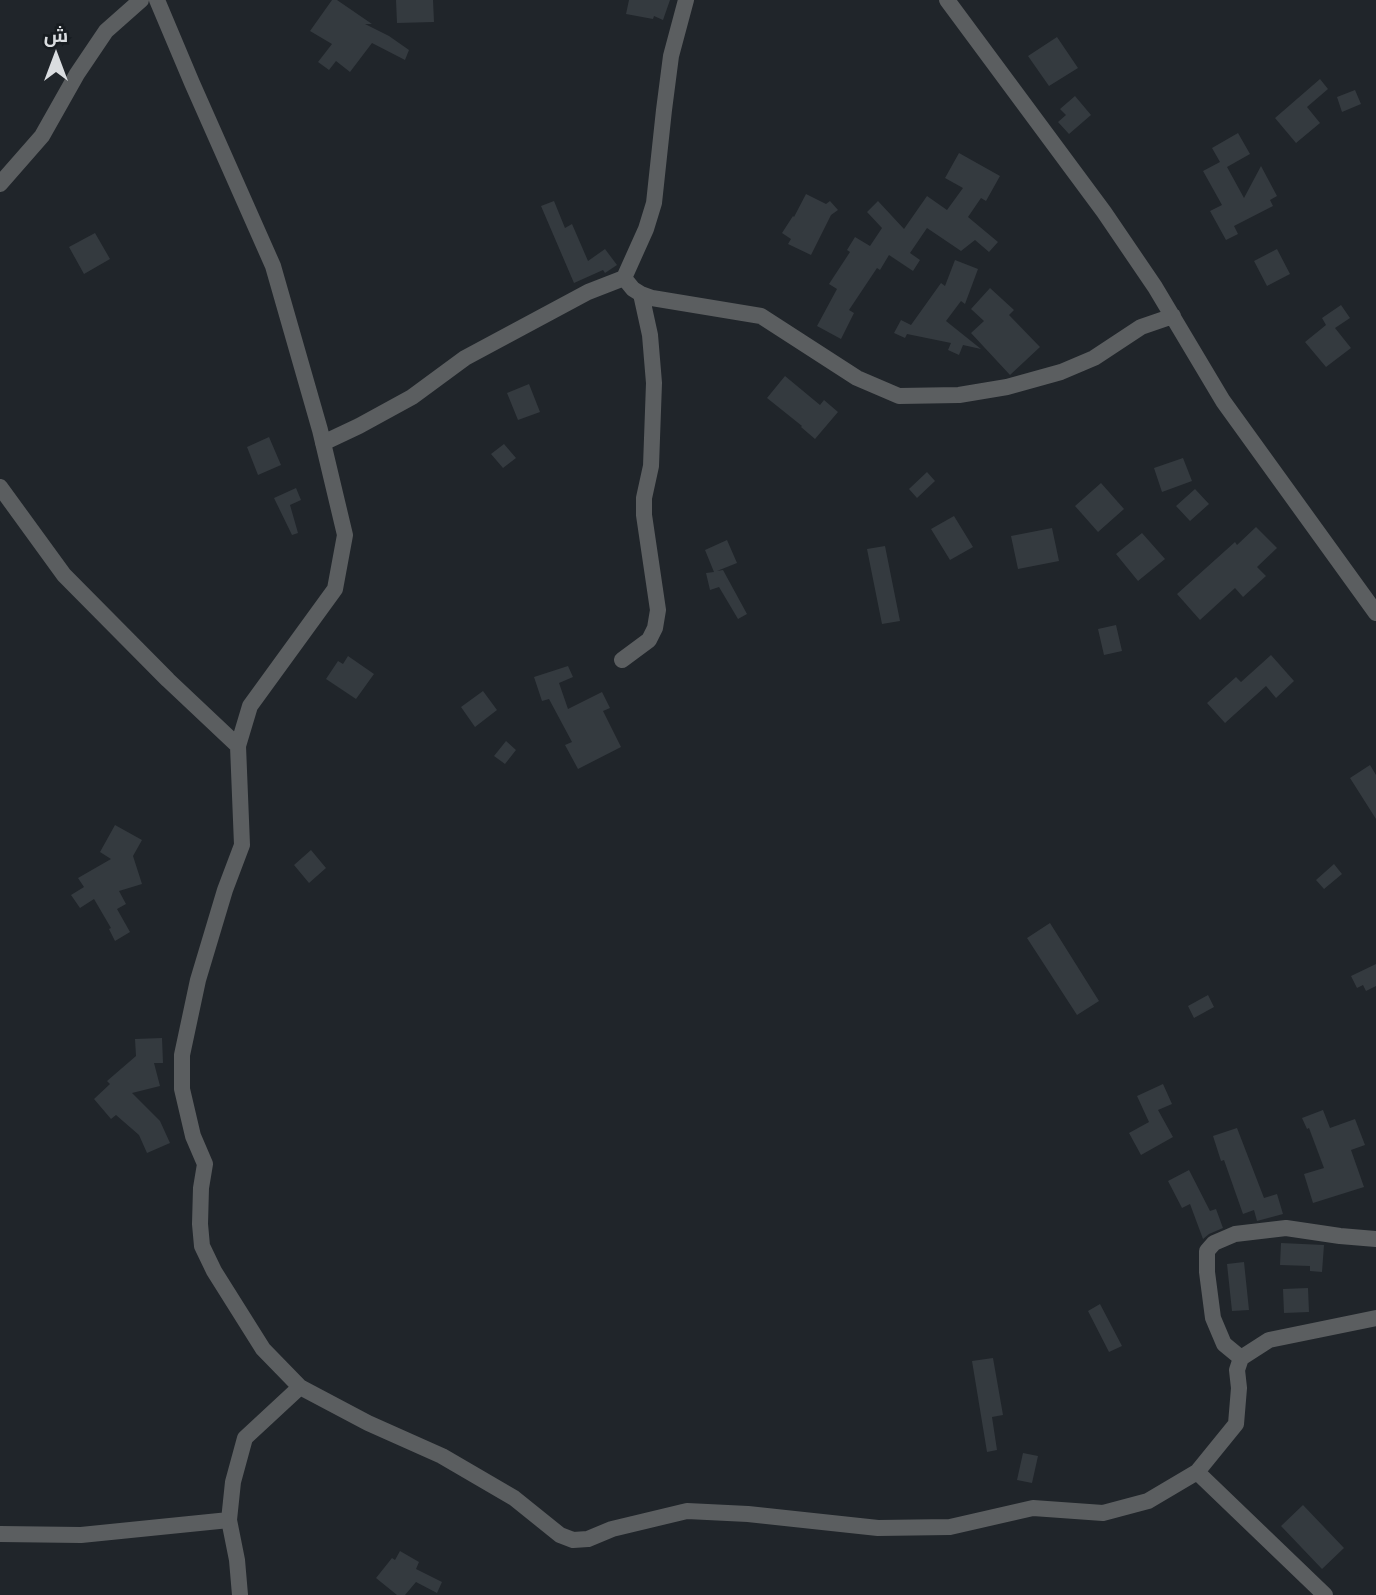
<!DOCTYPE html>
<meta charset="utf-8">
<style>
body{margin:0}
#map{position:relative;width:1376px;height:1595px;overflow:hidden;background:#20252a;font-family:"PT Sans Narrow",Cairo,sans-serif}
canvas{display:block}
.north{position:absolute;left:21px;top:21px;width:70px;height:70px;-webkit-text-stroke:5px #171c20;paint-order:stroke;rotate:0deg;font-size:19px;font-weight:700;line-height:28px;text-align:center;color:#dadde0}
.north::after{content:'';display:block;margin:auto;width:24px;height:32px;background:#dadde0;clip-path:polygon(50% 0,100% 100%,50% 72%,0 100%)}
</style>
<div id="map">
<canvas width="1376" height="1595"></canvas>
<div class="north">ش</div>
</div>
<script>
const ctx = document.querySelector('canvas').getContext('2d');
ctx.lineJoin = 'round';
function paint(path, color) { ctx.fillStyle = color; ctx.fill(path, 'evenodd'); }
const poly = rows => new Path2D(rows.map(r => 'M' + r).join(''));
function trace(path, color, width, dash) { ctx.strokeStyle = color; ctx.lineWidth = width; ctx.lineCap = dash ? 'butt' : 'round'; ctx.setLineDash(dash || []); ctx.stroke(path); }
paint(poly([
 [332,0,337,0,372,24,365,24,389,36,409,50,405,60,372,43,350,72,336,61,329,70,318,62,332,44,310,31],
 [396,0,433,0,434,22,397,23],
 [629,0,670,0,663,20,654,16,653,19,626,14],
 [1057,37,1078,68,1049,86,1028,56],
 [1320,79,1328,89,1307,107,1320,123,1296,143,1275,118],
 [1355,90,1361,104,1342,112,1337,97],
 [1075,96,1091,115,1069,134,1058,122,1066,115,1060,109],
 [1238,133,1250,154,1227,167,1244,198,1261,166,1277,196,1270,200,1273,206,1234,226,1238,234,1226,240,1210,211,1222,205,1203,171,1220,162,1212,148],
 [959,153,1000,176,986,201,981,198,968,217,998,242,989,252,975,240,961,251,927,228,910,253,920,260,913,271,889,255,880,270,877,268,849,310,854,313,841,339,817,326,837,289,829,284,850,252,847,250,855,237,870,246,882,228,867,212,878,201,904,229,927,196,947,210,963,188,945,178],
 [806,194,826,204,830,201,838,210,831,215,811,255,788,244,791,239,782,233,793,216,794,217],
 [554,201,565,228,572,224,588,261,605,249,617,265,605,273,603,270,574,283,541,206],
 [95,233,110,259,84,274,69,247],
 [1277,249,1290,274,1267,286,1254,261],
 [955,260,978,269,965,304,961,301,946,321,981,349,963,345,959,355,948,350,951,343,907,334,905,338,894,333,901,320,911,325,941,283,945,286],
 [990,288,1014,310,1009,315,1040,347,1010,375,971,333,984,321,971,309],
 [1341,305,1350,318,1335,328,1351,348,1326,367,1305,342,1326,325,1322,318],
 [785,376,820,405,824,400,838,412,815,439,801,427,802,426,767,398],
 [529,384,540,412,518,420,507,393],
 [269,437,281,465,258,475,247,447],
 [504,444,516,458,503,468,491,454],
 [1183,458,1192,481,1162,492,1154,468],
 [927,472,935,481,917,498,909,489],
 [1101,483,1124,509,1098,532,1075,506],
 [296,488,301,500,290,505,298,533,292,535,274,498],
 [1195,489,1209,504,1190,521,1176,506],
 [954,516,973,547,950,560,931,529],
 [1256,527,1277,548,1257,567,1266,576,1243,597,1235,588,1200,620,1177,594,1235,542,1237,545],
 [1052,528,1059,561,1018,569,1011,536],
 [1142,533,1165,559,1138,581,1116,554],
 [727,540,737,563,717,571,723,570,747,614,738,619,719,587,710,590,706,573,714,572,705,550],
 [885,546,900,621,882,624,867,549],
 [1116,625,1122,651,1104,655,1098,629],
 [1271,655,1294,681,1276,698,1266,686,1225,723,1207,703,1236,677,1241,682],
 [348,656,374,674,356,699,326,679,338,661,343,664],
 [568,666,573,677,559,683,568,709,602,692,610,708,603,711,621,747,578,769,565,745,572,742,549,699,542,701,534,677],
 [483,691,497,710,475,727,461,707],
 [506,741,516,750,505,764,494,756],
 [1370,765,1376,775,1376,819,1350,778],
 [115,825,142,840,133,856,142,884,119,891,126,904,117,909,130,932,115,941,109,929,111,928,94,899,80,908,71,895,84,887,78,878,111,859,100,852],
 [311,850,326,868,309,883,294,865],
 [1334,864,1342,874,1324,889,1316,880],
 [1050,923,1099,1001,1077,1015,1027,938],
 [1376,964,1376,986,1366,991,1363,985,1357,988,1351,976],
 [1208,995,1214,1007,1194,1018,1188,1006],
 [162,1038,163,1063,154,1063,160,1086,132,1093,160,1121,170,1143,147,1153,139,1135,116,1115,111,1119,94,1099,110,1084,107,1081,136,1056,135,1039],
 [1163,1084,1172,1104,1158,1110,1173,1137,1141,1155,1129,1133,1149,1122,1137,1096],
 [1323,1110,1330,1128,1355,1119,1365,1145,1351,1150,1364,1187,1313,1203,1304,1174,1324,1168,1309,1128,1307,1129,1302,1118],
 [1237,1128,1264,1198,1277,1194,1283,1214,1257,1221,1254,1210,1243,1214,1224,1160,1221,1161,1213,1136],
 [1189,1170,1210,1211,1216,1209,1223,1228,1209,1234,1203,1239,1190,1204,1182,1208,1168,1181],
 [1281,1243,1324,1245,1322,1272,1310,1271,1310,1266,1280,1265],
 [1244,1262,1249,1310,1232,1311,1227,1264],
 [1308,1288,1309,1312,1284,1313,1283,1289],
 [1100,1304,1122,1346,1109,1352,1088,1311],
 [993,1358,1003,1415,992,1417,997,1450,987,1452,972,1361],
 [1023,1453,1038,1456,1032,1483,1017,1480],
 [1303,1505,1344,1548,1322,1569,1281,1526],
 [400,1551,419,1562,416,1569,442,1582,437,1593,416,1582,405,1595,397,1595,376,1578,392,1558,395,1560]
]), '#343a3f');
trace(poly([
 [157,0,192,83,273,266,320,430,345,535,335,589,250,706,238,746,242,845,225,890,198,980,182,1055,182,1089,193,1136,205,1164,201,1188,200,1224,202,1246,214,1271,263,1349,300,1387,368,1423,442,1456,514,1498,560,1535,573,1540,588,1539,612,1529,687,1511,748,1514,878,1528,950,1527,1033,1508,1103,1513,1148,1501,1197,1472,1236,1424,1239,1388,1237,1370,1241,1358,1269,1340,1376,1318],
 [947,0,1104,212,1155,287,1223,401,1376,613],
 [0,184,42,136,77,74,106,31,141,0],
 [624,278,646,229,654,203,664,110,671,56,686,0],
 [323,443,359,426,412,397,465,358,588,292,624,278,633,289,641,294,652,298,761,316,857,378,899,396,959,395,1007,387,1061,372,1094,358,1141,327,1173,316],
 [0,487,64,575,168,680,238,746],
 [622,660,649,640,655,628,658,610,644,515,644,498,651,466,654,383,650,335,641,294],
 [1241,1358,1224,1344,1213,1318,1207,1272,1207,1251,1214,1243,1235,1234,1286,1228,1340,1236,1376,1239],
 [1197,1472,1325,1595],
 [0,1534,81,1535,229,1520],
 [240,1595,237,1560,229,1520,233,1482,245,1438,300,1387]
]), '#5b5e60', 16);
</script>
